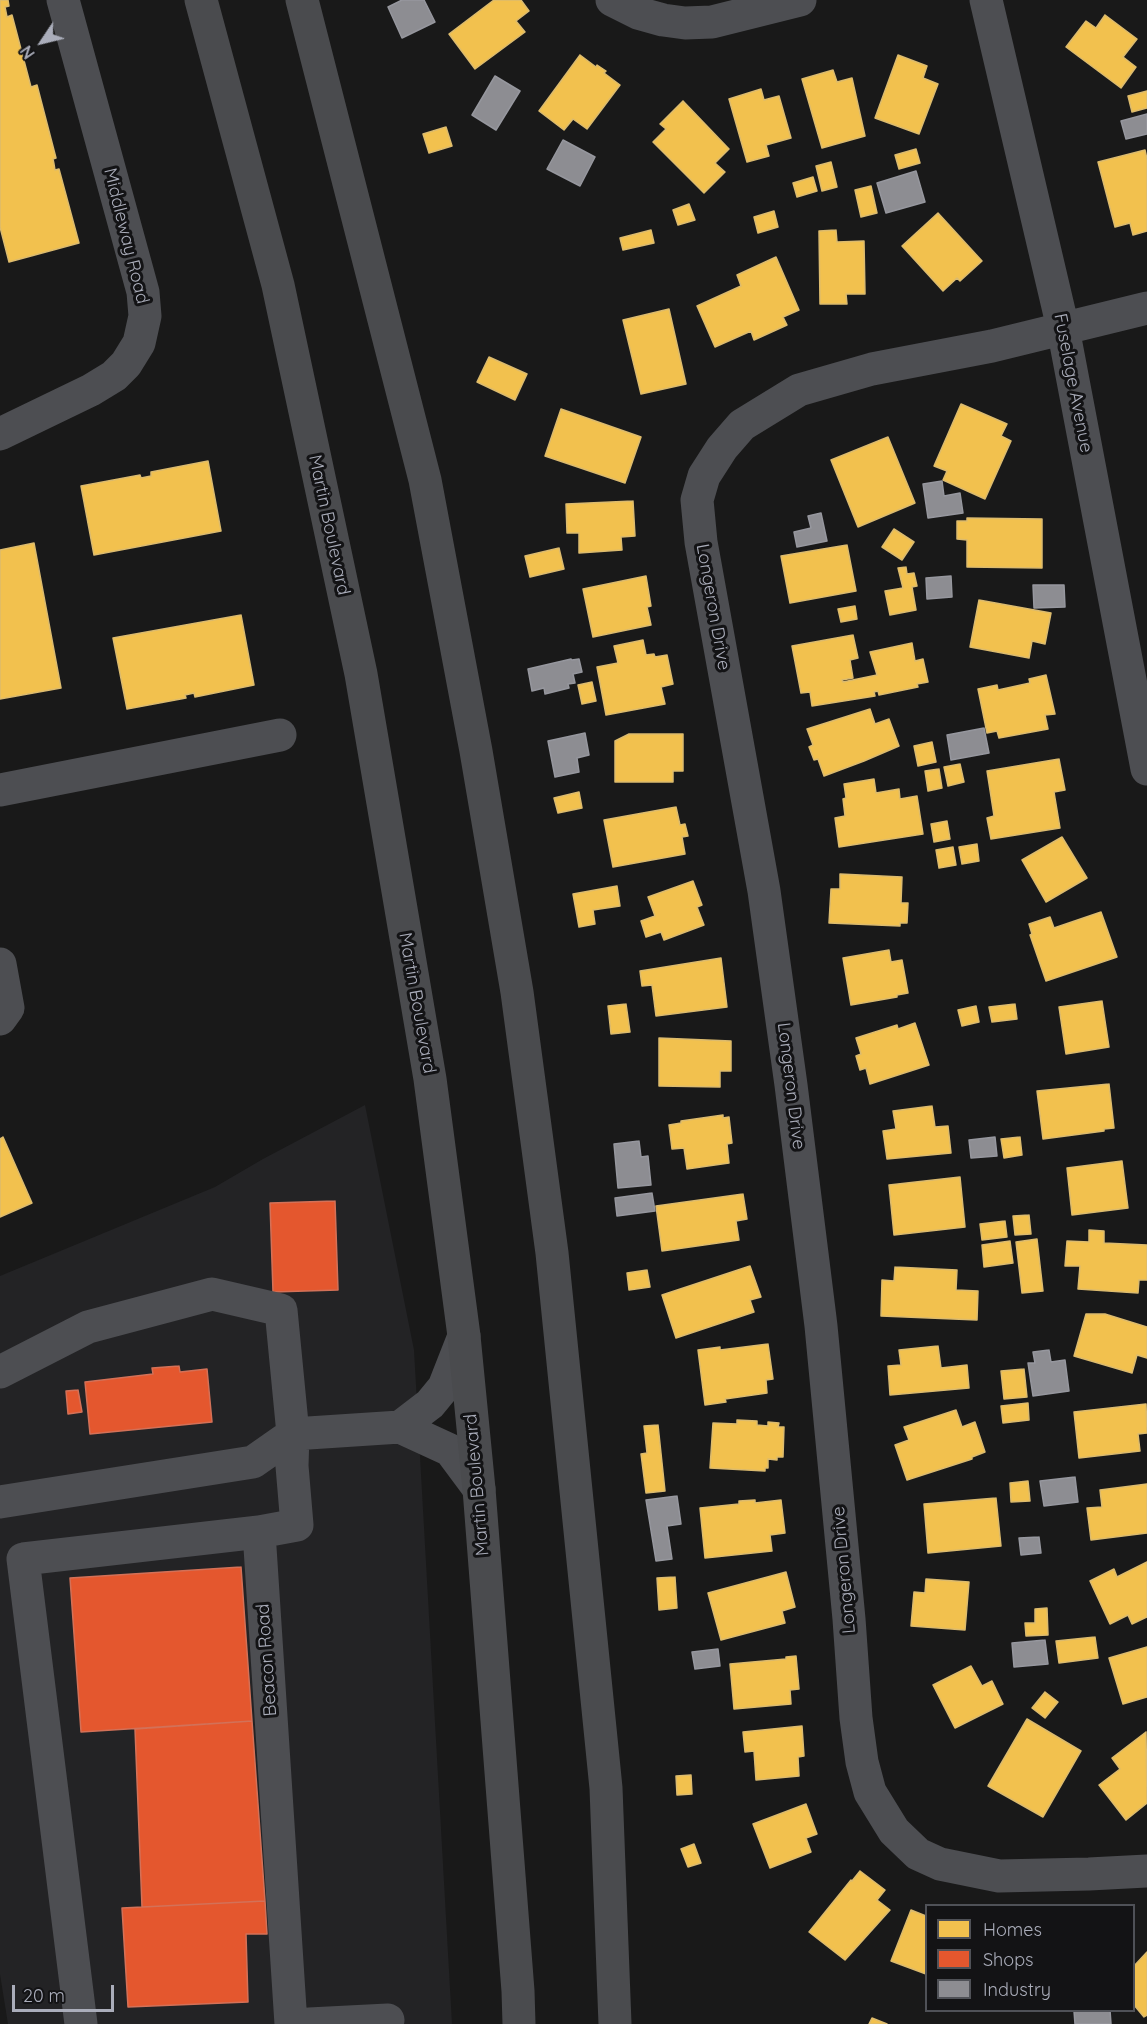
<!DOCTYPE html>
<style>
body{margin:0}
#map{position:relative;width:1147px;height:2024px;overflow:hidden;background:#191919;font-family:Quicksand,sans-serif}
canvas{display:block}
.legend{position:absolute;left:925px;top:1904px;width:210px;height:108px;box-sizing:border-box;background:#131315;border:2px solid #4f5157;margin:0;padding:8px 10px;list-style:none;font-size:18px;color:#aaadba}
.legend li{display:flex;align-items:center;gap:12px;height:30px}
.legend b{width:30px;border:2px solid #4f5157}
.north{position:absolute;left:12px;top:12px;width:60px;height:60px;-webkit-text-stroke:4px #131315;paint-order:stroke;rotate:235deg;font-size:16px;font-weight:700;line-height:24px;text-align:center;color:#aaadba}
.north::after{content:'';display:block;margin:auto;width:21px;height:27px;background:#aaadba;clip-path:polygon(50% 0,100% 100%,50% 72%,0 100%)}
.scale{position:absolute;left:12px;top:1985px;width:102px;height:27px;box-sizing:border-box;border:3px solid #aaadba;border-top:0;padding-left:8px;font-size:18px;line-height:21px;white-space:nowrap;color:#aaadba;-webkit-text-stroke:4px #131315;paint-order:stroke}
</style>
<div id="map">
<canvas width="1147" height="2024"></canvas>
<ul class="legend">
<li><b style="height:16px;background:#f2c14e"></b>Homes</li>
<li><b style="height:16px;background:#e4572e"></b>Shops</li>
<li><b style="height:16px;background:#8d8d92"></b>Industry</li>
</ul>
<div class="north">N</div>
<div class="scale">20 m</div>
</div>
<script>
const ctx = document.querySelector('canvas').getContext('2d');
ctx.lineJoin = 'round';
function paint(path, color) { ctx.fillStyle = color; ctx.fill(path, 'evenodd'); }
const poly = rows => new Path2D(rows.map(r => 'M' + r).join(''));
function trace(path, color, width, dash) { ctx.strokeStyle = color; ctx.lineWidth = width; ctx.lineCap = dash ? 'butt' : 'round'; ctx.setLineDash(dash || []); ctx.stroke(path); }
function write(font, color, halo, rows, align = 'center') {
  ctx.font = font + ' Quicksand,sans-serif'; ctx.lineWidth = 6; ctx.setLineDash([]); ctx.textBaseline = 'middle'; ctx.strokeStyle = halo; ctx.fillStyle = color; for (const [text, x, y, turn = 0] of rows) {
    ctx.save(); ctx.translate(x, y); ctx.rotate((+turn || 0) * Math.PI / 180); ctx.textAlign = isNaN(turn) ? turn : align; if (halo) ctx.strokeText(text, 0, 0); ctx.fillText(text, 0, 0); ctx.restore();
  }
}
paint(poly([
 [365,1105,414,1350,452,2024,8,2024,0,1974,0,1276,215,1187,263,1159]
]), '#232325');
const homes = poly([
 [0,0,8,0,9,6,5,7,7,17,12,15,31,87,37,85,56,158,53,159,54,164,55,170,59,169,79,243,9,262,0,227,0,0],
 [494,0,521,0,529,11,516,21,525,32,475,69,449,34,494,0],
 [1105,15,1137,39,1123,57,1136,67,1121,88,1066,47,1086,21,1096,28,1105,15],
 [580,55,596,67,597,65,606,71,604,73,620,85,587,129,573,119,564,130,539,111,580,55],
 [898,55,927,66,923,78,938,84,919,134,875,118,898,55],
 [833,70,837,82,852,78,865,136,822,148,802,79,833,70],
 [761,89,764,100,779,96,791,138,766,145,769,156,747,162,729,99,761,89],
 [1147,91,1147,108,1132,112,1128,96,1147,91],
 [683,101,729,149,715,163,725,172,704,193,653,142,666,129,660,124,683,101],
 [446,127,452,146,429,153,423,134,446,127],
 [916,149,920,163,899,169,895,155,916,149],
 [1145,150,1147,159,1147,231,1133,235,1130,223,1115,227,1098,162,1145,150],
 [831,162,837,187,822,191,816,166,831,162],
 [813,177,817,191,797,197,793,183,813,177],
 [871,186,877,213,861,217,855,190,871,186],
 [689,204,695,220,678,225,673,210,689,204],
 [774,211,778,227,758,233,754,217,774,211],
 [938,213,982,261,960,281,957,278,943,291,902,246,938,213],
 [651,230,654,243,623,250,620,238,651,230],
 [836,230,837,242,864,241,865,294,846,294,847,304,820,304,819,231,836,230],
 [776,257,799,310,783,317,787,325,754,340,751,331,715,347,697,306,741,286,737,275,776,257],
 [669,309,686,384,641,394,623,320,669,309],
 [489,357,527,374,515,400,477,382,489,357],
 [961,404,1007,424,1001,436,1011,441,985,499,943,480,947,471,934,466,961,404],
 [561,409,641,437,625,483,545,456,561,409],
 [888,437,915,503,858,527,831,460,888,437],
 [208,461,221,531,94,555,81,486,140,475,141,478,151,476,151,472,208,461],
 [633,501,635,536,621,537,622,550,579,553,579,533,567,533,566,504,633,501],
 [967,518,1042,519,1042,568,967,567,967,540,957,539,957,521,967,521,967,518],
 [894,529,914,542,902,560,882,547,894,529],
 [34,543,61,688,0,699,0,550,34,543],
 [847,545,856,591,790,603,781,556,847,545],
 [559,548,564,569,530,577,525,556,559,548],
 [906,567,907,574,914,573,917,586,912,587,916,610,890,615,885,591,903,588,898,568,906,567],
 [646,576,651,606,647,607,651,625,593,637,583,589,646,576],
 [979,600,1051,613,1045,644,1032,641,1029,658,970,647,979,600],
 [855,606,857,619,841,622,838,609,855,606],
 [241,615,254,685,195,697,194,693,185,695,186,698,127,709,113,638,241,615],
 [853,635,858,658,850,660,853,678,842,680,843,682,877,675,870,652,912,643,915,661,923,659,928,682,917,684,918,687,879,695,878,691,874,692,875,696,812,706,810,692,801,693,792,646,853,635],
 [643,640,646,655,654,654,655,657,667,655,673,684,661,687,665,704,606,715,597,667,618,663,614,646,643,640],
 [1046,675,1055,714,1045,715,1048,729,999,738,997,731,987,733,978,689,997,685,998,690,1030,683,1029,679,1046,675],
 [592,682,596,701,582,704,578,685,592,682],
 [870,709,875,724,889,719,899,746,864,761,824,776,818,759,814,760,809,747,813,745,807,729,870,709],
 [629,734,683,734,683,771,673,771,673,782,615,782,615,741,629,734],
 [932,742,936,762,918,766,914,746,932,742],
 [1059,759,1065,790,1054,792,1060,828,991,839,987,818,994,816,987,771,1059,759],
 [960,764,964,782,948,786,944,767,960,764],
 [939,769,942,788,928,791,925,771,939,769],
 [874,779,876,793,899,789,900,799,917,796,923,834,839,847,835,818,845,816,843,799,846,798,844,784,874,779],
 [579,792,582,808,558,813,554,798,579,792],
 [676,807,680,825,685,824,688,836,682,837,685,854,613,867,604,820,676,807],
 [947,821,950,839,934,842,931,824,947,821],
 [1062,837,1087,878,1046,902,1022,860,1062,837],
 [977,844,979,861,962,864,959,847,977,844],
 [953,847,956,865,939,868,936,850,953,847],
 [840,874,902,877,901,903,908,903,907,923,900,923,900,926,829,923,831,889,840,889,840,874],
 [693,881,702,905,697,907,704,925,664,940,661,932,646,937,641,921,655,916,648,897,693,881],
 [617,886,620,906,593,910,595,924,579,927,573,894,617,886],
 [1101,912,1117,957,1046,981,1030,935,1032,934,1029,924,1050,917,1054,928,1101,912],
 [889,950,891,962,902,960,908,993,897,995,897,997,851,1005,843,958,889,950],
 [721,958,727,1007,656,1016,652,985,642,986,640,971,721,958],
 [1102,1001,1109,1047,1066,1054,1059,1007,1102,1001],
 [626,1004,630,1032,611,1034,608,1006,626,1004],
 [1015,1004,1017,1019,992,1022,989,1007,1015,1004],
 [976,1006,979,1022,962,1026,958,1010,976,1006],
 [915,1023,929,1065,870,1084,866,1068,860,1070,856,1056,861,1054,856,1038,897,1025,898,1029,915,1023],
 [659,1038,731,1041,731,1071,720,1071,720,1087,659,1086,659,1038],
 [1109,1084,1114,1128,1104,1129,1104,1131,1043,1139,1037,1091,1109,1084],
 [932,1106,935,1127,948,1126,951,1153,887,1159,883,1131,896,1129,893,1111,932,1106],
 [723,1115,723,1118,729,1117,732,1143,727,1144,729,1163,687,1169,684,1148,672,1149,669,1125,681,1123,681,1121,723,1115],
 [3,1137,32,1203,0,1217,0,1139,3,1137],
 [1020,1137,1022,1155,1004,1158,1001,1139,1020,1137],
 [1122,1161,1128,1208,1072,1215,1067,1168,1122,1161],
 [960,1177,965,1227,894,1235,889,1185,960,1177],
 [743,1194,747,1219,736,1221,739,1240,662,1251,656,1206,743,1194],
 [1029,1215,1031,1234,1015,1235,1013,1216,1029,1215],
 [1005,1221,1007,1237,982,1240,980,1224,1005,1221],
 [1089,1230,1104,1231,1104,1243,1147,1245,1147,1280,1139,1280,1138,1293,1078,1289,1080,1266,1065,1266,1067,1241,1089,1242,1089,1230],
 [1037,1239,1043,1291,1022,1293,1016,1242,1037,1239],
 [1010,1241,1013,1263,984,1267,982,1245,1010,1241],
 [750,1266,761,1297,750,1300,754,1312,676,1338,662,1295,750,1266],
 [895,1267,957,1270,956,1290,978,1291,977,1320,881,1316,882,1280,894,1281,895,1267],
 [647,1270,650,1287,629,1290,627,1273,647,1270],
 [1086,1314,1105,1314,1147,1327,1147,1358,1137,1355,1132,1373,1074,1356,1086,1314],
 [768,1344,773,1379,766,1380,767,1393,725,1399,726,1402,705,1405,698,1350,720,1347,720,1350,768,1344],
 [938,1346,941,1368,967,1365,969,1388,890,1395,888,1366,901,1365,899,1350,938,1346],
 [1024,1369,1027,1397,1004,1399,1001,1371,1024,1369],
 [1028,1403,1029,1420,1003,1423,1001,1406,1028,1403],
 [1146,1404,1147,1433,1138,1434,1140,1451,1079,1458,1074,1412,1146,1404],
 [956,1410,962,1427,975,1422,985,1452,972,1457,972,1459,907,1480,895,1445,909,1440,904,1427,956,1410],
 [737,1420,757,1421,757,1425,768,1426,768,1422,779,1423,778,1427,784,1427,783,1457,777,1457,777,1460,768,1459,768,1468,765,1468,765,1471,710,1468,713,1423,737,1424,737,1420],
 [658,1425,665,1491,646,1493,641,1454,647,1453,644,1426,658,1425],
 [1028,1481,1030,1501,1011,1502,1010,1483,1028,1481],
 [1147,1484,1147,1533,1091,1540,1087,1508,1102,1507,1100,1490,1147,1484],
 [996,1498,1001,1546,928,1553,924,1504,996,1498],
 [755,1500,755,1503,781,1500,785,1533,770,1535,772,1551,705,1558,700,1508,739,1504,739,1501,755,1500],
 [1147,1562,1147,1617,1132,1624,1128,1615,1110,1624,1090,1581,1114,1569,1117,1577,1147,1562],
 [786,1572,795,1607,782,1611,785,1623,721,1640,708,1593,786,1572],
 [675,1577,677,1608,659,1610,657,1578,675,1577],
 [926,1579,969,1582,965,1630,911,1626,914,1592,925,1593,926,1579],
 [1047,1608,1048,1635,1026,1636,1025,1623,1035,1623,1035,1609,1047,1608],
 [1095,1637,1098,1658,1059,1663,1056,1641,1095,1637],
 [1147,1647,1147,1697,1123,1704,1109,1658,1147,1647],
 [796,1656,799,1689,790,1690,791,1704,734,1709,730,1664,786,1659,786,1657,796,1656],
 [971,1666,982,1686,992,1681,1003,1704,955,1728,933,1685,971,1666],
 [1045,1692,1058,1702,1045,1718,1032,1708,1045,1692],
 [1027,1719,1081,1751,1043,1817,988,1786,1027,1719],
 [802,1726,804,1756,798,1757,799,1776,756,1780,754,1751,745,1752,743,1732,802,1726],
 [1146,1732,1147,1803,1126,1820,1099,1785,1120,1769,1112,1758,1146,1732],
 [691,1775,692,1794,677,1795,676,1776,691,1775],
 [806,1804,817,1834,806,1838,811,1852,770,1868,753,1824,806,1804],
 [694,1844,701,1863,688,1867,681,1849,694,1844],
 [860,1871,885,1890,877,1900,890,1910,845,1960,809,1932,851,1880,852,1881,860,1871],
 [911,1910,926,1916,926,1974,891,1961,911,1910],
 [1147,1952,1147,2015,1144,2017,1134,2005,1134,1966,1147,1952],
 [872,2018,887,2024,869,2024,872,2018]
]);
paint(homes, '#f2c14e');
trace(homes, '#dcbb6e', 1.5);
const shops = poly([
 [335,1201,338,1290,273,1292,270,1203,335,1201],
 [179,1366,180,1372,207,1369,212,1422,90,1434,85,1382,153,1374,152,1368,179,1366],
 [78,1390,82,1412,68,1414,66,1391,78,1390],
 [241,1567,252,1721,81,1732,70,1578,241,1567],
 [252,1721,265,1901,142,1907,135,1729,252,1721],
 [265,1901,267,1934,246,1934,248,2002,128,2007,122,1908,265,1901]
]);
paint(shops, '#e4572e');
trace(shops, '#d37158', 1.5);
const industry = poly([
 [402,0,424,0,435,22,402,38,388,7,402,0],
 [495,76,520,91,496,130,472,115,495,76],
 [1147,114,1147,134,1126,139,1121,121,1147,114],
 [563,140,595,157,580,186,547,169,563,140],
 [916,171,925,202,886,213,877,183,916,171],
 [942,481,944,496,960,493,963,513,928,518,923,484,942,481],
 [821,513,827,541,797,547,794,532,811,528,808,516,821,513],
 [951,576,952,597,927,599,926,578,951,576],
 [1033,585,1064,585,1065,607,1034,608,1033,585],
 [571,659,572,660,579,659,582,672,573,674,575,683,568,684,569,688,545,694,544,688,532,691,528,669,571,659],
 [984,728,989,753,951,760,947,735,984,728],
 [585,733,589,755,577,758,579,772,555,777,548,741,585,733],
 [995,1137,997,1156,971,1158,969,1140,995,1137],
 [639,1141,641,1157,648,1156,651,1185,618,1188,614,1144,639,1141],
 [652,1193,655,1211,617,1216,615,1198,652,1193],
 [1049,1350,1051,1362,1065,1360,1069,1391,1033,1396,1028,1363,1035,1363,1033,1352,1049,1350],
 [1075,1477,1078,1502,1044,1506,1040,1481,1075,1477],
 [677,1496,681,1524,667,1526,672,1559,656,1561,646,1500,677,1496],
 [1039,1537,1041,1553,1021,1555,1019,1538,1039,1537],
 [1045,1640,1048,1664,1014,1667,1012,1643,1045,1640],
 [718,1649,720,1666,695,1669,692,1652,718,1649],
 [1110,2010,1111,2024,1075,2024,1074,2011,1110,2010]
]);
paint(industry, '#8d8d92');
trace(industry, '#96979e', 1.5);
trace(poly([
 [612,0,638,13,663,20,685,23,712,22,800,0],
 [986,0,1063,328,1147,769],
 [1147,308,992,346,872,369,799,390,742,425,722,448,704,476,697,500,701,542,764,891,791,1085,821,1326,849,1619,856,1718,862,1762,870,1792,894,1831,918,1854,940,1864,999,1876,1089,1874,1147,1871],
 [0,434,91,390,114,376,126,364,139,343,145,316,143,292,63,0],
 [0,790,280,735],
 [0,964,8,1008,0,1019],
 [0,1372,88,1327,212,1294,281,1310,293,1434,253,1462,0,1502],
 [400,1427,430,1404,444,1387,464,1336],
 [81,2024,23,1559,259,1532],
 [291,2024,259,1532,297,1525,292,1466,293,1434,400,1427,450,1450,479,1489],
 [309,2024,388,2020]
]), '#4d4e52', 33);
trace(poly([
 [201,0,278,285,361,674,430,1079,464,1336,479,1489,518,1991,519,2024],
 [302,0,425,480,476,751,517,992,552,1253,606,1788,615,2024]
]), '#4a4b4e', 33);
write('18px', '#aaadba', '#131315', [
 ["Middleway Road",126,236,76],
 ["Fuselage Avenue",1073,383,79],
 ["Martin Boulevard",329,525,78],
 ["Longeron Drive",713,607,80],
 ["Martin Boulevard",417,1003,80],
 ["Longeron Drive",791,1086,83],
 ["Martin Boulevard",477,1485,-95],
 ["Longeron Drive",844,1570,-95],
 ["Beacon Road",267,1660,-94]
]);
</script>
